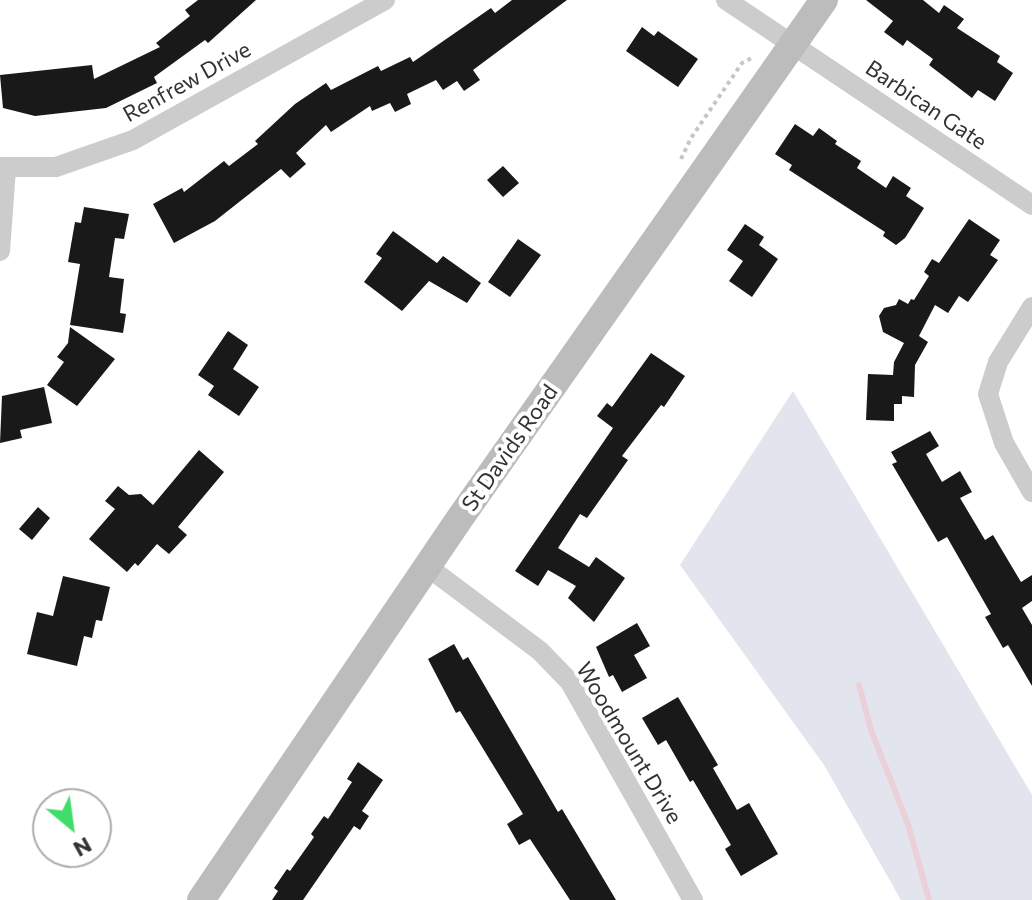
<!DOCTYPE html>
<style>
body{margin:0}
#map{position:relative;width:1032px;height:900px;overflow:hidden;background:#fff;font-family:Commissioner,sans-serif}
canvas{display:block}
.north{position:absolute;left:32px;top:788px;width:80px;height:80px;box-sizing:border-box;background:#fff;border:2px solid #adadad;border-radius:50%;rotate:151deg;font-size:22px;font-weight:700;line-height:32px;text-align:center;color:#323232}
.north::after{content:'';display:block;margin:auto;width:28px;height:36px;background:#41dd6a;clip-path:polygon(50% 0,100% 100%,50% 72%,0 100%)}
</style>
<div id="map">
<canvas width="1032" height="900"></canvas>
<div class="north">N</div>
</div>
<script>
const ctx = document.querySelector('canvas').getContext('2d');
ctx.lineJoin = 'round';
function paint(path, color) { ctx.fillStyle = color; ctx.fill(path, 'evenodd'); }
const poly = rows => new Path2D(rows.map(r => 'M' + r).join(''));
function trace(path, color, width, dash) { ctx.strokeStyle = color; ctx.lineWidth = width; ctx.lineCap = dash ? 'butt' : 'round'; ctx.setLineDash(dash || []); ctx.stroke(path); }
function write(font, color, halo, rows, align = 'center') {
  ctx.font = font + ' Commissioner,sans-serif'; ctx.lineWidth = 8; ctx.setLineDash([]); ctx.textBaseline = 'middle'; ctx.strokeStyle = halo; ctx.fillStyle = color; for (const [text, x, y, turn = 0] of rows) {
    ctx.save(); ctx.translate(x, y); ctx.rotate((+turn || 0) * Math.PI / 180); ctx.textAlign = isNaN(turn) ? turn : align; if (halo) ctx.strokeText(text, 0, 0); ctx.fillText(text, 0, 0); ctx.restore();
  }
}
paint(poly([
 [793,391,1032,795,1032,900,901,900,824,765,680,565]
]), '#e2e4ee');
trace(poly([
 [859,685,871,730,908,824,929,900]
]), '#ecd0d8', 6);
paint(poly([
 [198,0,256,0,208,43,205,40,154,77,157,83,106,108,35,116,3,108,0,75,92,65,94,79,160,47,156,43,190,16,185,10],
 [512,0,567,0,473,70,480,80,464,91,457,81,443,90,436,80,407,94,411,104,395,112,390,103,372,111,370,106,331,132,326,125,296,153,306,164,290,178,281,169,215,221,174,243,153,204,182,188,184,192,224,161,229,166,258,144,255,141,295,104,326,83,331,90,378,66,381,71,410,57,413,62,491,8,495,13],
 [866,0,923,0,939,13,944,5,964,19,957,28,1000,56,997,62,1013,73,995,101,978,90,972,98,929,65,933,59,907,40,903,46,884,32,893,21],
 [642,27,654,36,658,31,698,59,678,87,626,51],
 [795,124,813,136,819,128,837,141,835,144,861,161,857,168,886,188,893,176,911,188,906,196,924,208,905,238,896,245,883,236,885,232,789,170,792,165,775,154],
 [503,166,519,183,503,197,487,180],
 [84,207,129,214,124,239,115,238,109,277,124,279,120,313,126,314,123,333,70,325,80,264,68,262,75,222,81,223],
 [969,219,1000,240,990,255,998,260,968,302,959,296,948,313,935,305,919,336,928,342,915,365,914,397,902,396,902,404,894,404,894,421,866,420,868,374,893,375,894,362,904,343,883,332,879,316,884,308,896,305,899,299,908,304,911,299,914,300,929,276,924,272,932,259,939,263],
 [745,224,764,237,759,245,778,259,752,297,729,281,743,261,727,250],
 [393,231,437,263,443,256,481,283,467,303,429,281,402,311,364,282,382,258,376,254],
 [518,239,541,255,510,297,488,282],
 [70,327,115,359,77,406,47,385,64,362,57,357,68,343],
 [228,331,248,345,233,369,259,387,239,416,208,395,214,386,198,375],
 [651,353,685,376,664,407,661,405,622,456,628,460,587,518,580,514,558,548,589,567,596,557,625,578,594,622,568,598,576,586,548,570,538,586,515,571,613,428,597,416,607,403,612,407],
 [44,387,52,423,20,430,22,438,0,443,2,396],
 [930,431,939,446,926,454,942,482,960,471,972,492,960,498,985,540,993,535,1021,582,1032,575,1032,601,1022,608,1032,625,1032,686,1008,645,1003,648,985,617,991,614,947,537,938,542,892,464,897,462,891,452],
 [199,450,224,472,178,527,187,535,169,554,157,544,138,566,135,563,127,572,89,539,115,509,105,501,118,486,129,495,141,494,153,505],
 [38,507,50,518,32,540,19,529],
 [63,576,110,587,102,621,96,620,92,638,84,636,77,666,27,654,37,612,53,616],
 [637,623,650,646,634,655,647,678,622,692,613,675,609,677,596,647],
 [454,644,463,660,468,657,558,812,562,809,616,900,570,900,530,839,519,845,507,824,523,814,460,711,456,713,428,659],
 [678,697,718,765,713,768,737,810,749,803,778,854,741,876,725,849,731,845,693,780,690,782,666,740,658,745,642,718],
 [358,762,383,780,362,811,369,816,360,830,354,826,303,900,272,900,278,891,274,888,287,869,290,871,314,837,311,834,324,816,328,819,352,782,347,779]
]), '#191919');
trace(poly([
 [681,159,691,138,742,63,754,57]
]), '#c6c6c6', 4, [4, 4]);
trace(poly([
 [726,0,1032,205],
 [0,167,56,167,133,140,385,0],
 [0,251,6,169],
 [1032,307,998,362,988,394,1004,443,1032,492],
 [428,567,540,651,570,682,693,900]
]), '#ccc', 20);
trace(poly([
 [201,900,460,518,824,0]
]), '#bcbcbc', 28);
write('22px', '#323232', '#fff', [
 ["Renfrew Drive",187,82,-29],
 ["Barbican Gate",926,105,34],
 ["St Davids Road",510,448,-55],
 ["Woodmount Drive",629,743,59]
]);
</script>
